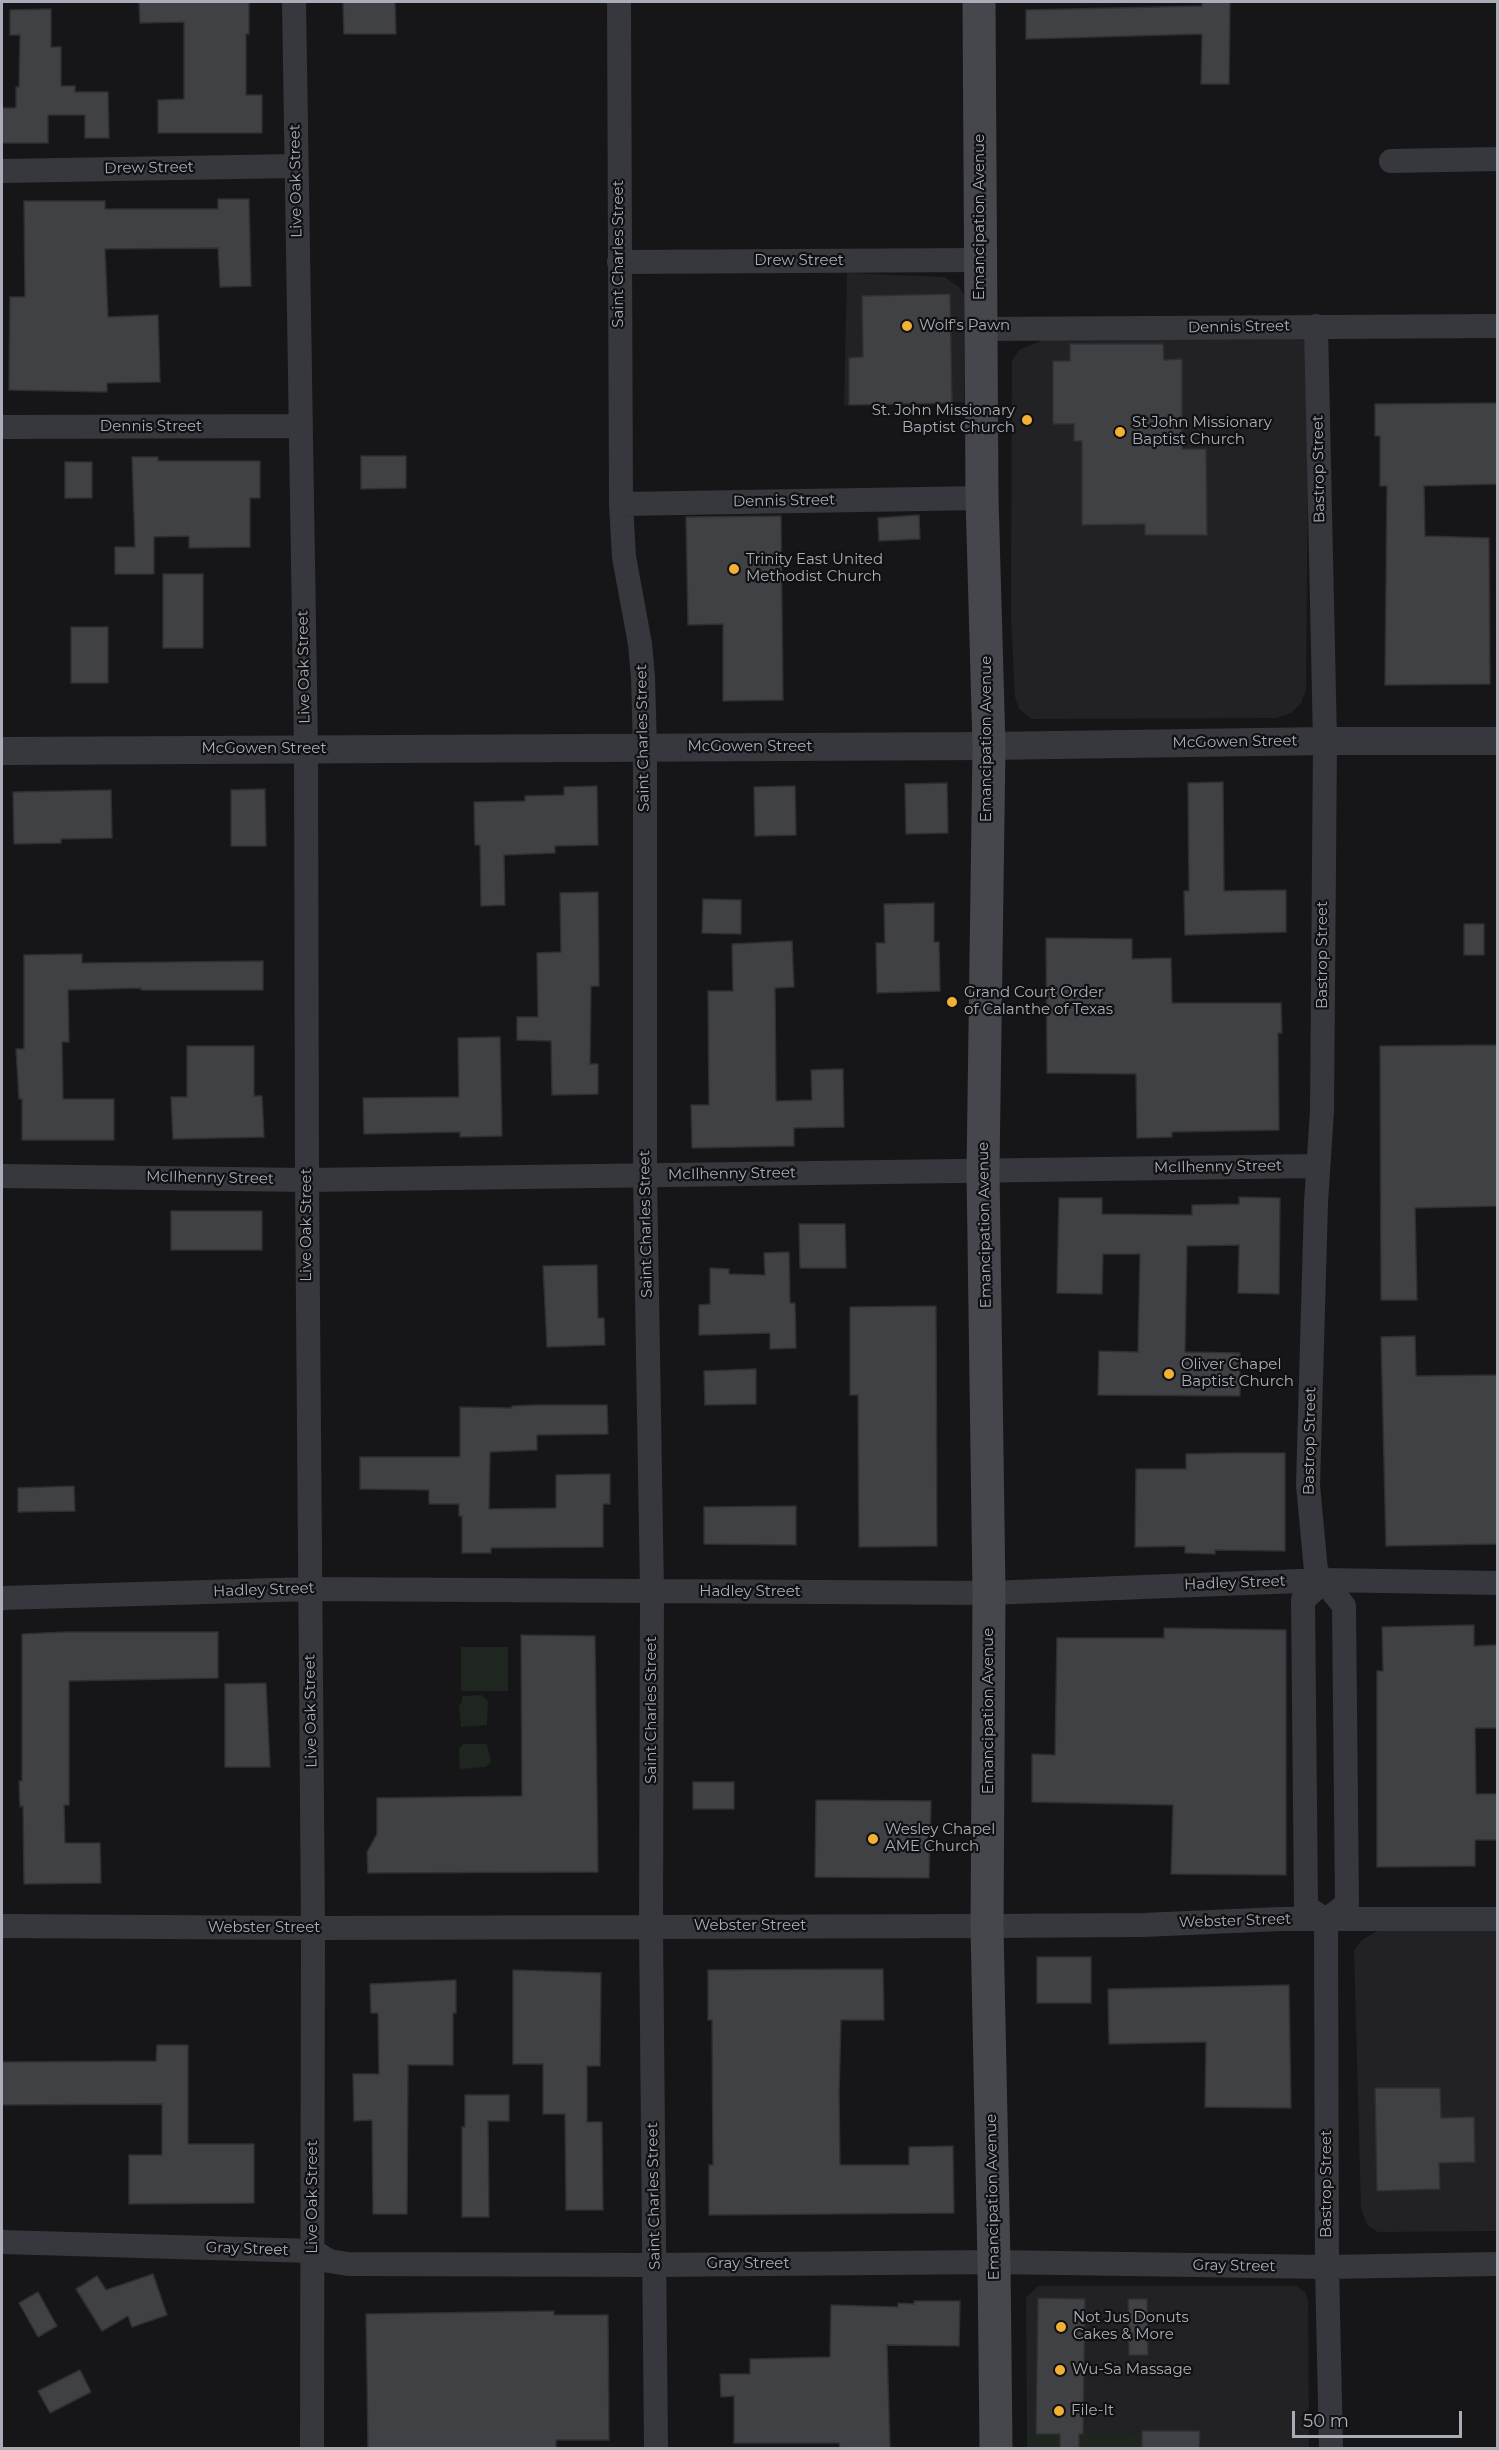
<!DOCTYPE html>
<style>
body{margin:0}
#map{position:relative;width:1499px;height:2450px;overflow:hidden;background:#161618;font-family:Montserrat,sans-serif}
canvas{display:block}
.frame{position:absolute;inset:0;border:3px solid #a8adb8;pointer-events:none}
.scale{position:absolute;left:1292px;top:2411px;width:170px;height:27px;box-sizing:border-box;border:3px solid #a8adb8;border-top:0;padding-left:8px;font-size:18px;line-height:21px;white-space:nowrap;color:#a8adb8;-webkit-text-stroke:4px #111113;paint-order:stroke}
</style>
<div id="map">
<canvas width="1499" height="2450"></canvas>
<div class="frame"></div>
<div class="scale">50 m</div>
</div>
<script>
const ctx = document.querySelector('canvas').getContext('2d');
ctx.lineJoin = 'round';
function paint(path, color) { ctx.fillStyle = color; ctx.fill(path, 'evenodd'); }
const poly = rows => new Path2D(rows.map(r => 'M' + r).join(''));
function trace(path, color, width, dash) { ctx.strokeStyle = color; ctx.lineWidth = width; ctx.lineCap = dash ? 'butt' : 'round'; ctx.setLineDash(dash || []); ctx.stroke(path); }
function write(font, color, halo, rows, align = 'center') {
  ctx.font = font + ' Montserrat,sans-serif'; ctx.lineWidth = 4.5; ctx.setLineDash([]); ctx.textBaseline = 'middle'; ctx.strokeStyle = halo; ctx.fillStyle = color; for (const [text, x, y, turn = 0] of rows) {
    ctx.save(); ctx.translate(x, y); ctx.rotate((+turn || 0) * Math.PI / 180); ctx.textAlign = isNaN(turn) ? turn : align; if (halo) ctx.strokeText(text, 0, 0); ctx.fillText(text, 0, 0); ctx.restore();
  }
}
paint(poly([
 [847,273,944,277,959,287,964,295,964,402,844,405],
 [1292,333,1304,340,1309,354,1306,691,1301,703,1291,713,1276,718,1032,719,1019,709,1015,697,1011,618,1012,361,1019,350,1043,340],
 [1497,1929,1497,2231,1378,2232,1368,2226,1361,2209,1354,1951,1361,1941,1377,1931],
 [1038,2286,1296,2286,1305,2292,1308,2300,1309,2448,1142,2448,1142,2431,1129,2434,1027,2434,1026,2298],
 [1128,2299,1147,2299,1147,2355,1129,2355]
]), '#222225');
paint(poly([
 [508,1647,508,1691,461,1691,461,1647],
 [482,1695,488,1701,487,1725,461,1727,459,1706,462,1701,462,1696],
 [463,1744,487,1744,491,1762,485,1767,460,1769,459,1749],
 [1142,2431,1142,2448,1027,2448,1027,2434,1129,2434]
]), '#1e261f');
const building = poly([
 [139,2,249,2,249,34,246,34,246,95,262,95,262,133,158,133,158,100,184,99,184,22,140,23,139,2],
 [343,2,395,2,396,34,344,34,343,2],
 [1202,2,1230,2,1229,84,1201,84,1202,34,1026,39,1026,10,1202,6,1202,2],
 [51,9,51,47,61,47,61,86,75,86,75,92,108,92,109,138,85,138,85,115,48,115,48,143,2,143,2,108,16,108,16,87,19,87,20,35,10,35,10,10,51,9],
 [218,199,249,199,251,286,220,287,218,248,105,249,108,317,158,315,160,382,107,383,107,392,9,390,10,297,25,297,24,201,105,201,105,209,218,209,218,199],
 [950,294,952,403,849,405,849,358,863,357,862,296,950,294],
 [1070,344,1163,344,1164,360,1182,359,1182,449,1206,449,1207,535,1145,535,1145,524,1082,525,1082,441,1074,441,1074,424,1053,424,1053,361,1070,361,1070,344],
 [1497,403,1497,484,1424,486,1425,536,1489,538,1490,684,1385,685,1387,486,1380,486,1380,436,1375,436,1375,404,1497,403],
 [361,456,406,456,406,488,361,489,361,456],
 [132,457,158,457,158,461,260,461,260,498,250,498,250,547,189,548,189,536,154,537,154,574,115,574,115,547,135,547,132,457],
 [65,462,92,462,92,498,65,498,65,462],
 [919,515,920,539,879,541,878,518,919,515],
 [781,516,783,700,723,701,723,624,688,625,686,517,781,516],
 [163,574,203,574,203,648,163,648,163,574],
 [71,627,108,627,108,683,71,683,71,627],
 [1223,782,1224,891,1286,890,1286,932,1185,935,1184,891,1189,891,1188,783,1223,782],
 [947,783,948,833,906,834,905,784,947,783],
 [597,786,598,845,555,846,555,853,504,855,505,905,481,906,480,845,475,845,474,802,525,801,525,796,564,795,564,787,597,786],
 [795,786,796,835,755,836,754,787,795,786],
 [265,789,266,846,231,846,231,790,265,789],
 [111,790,112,838,61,839,61,843,14,844,13,792,111,790],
 [598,892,599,986,591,986,590,1064,598,1064,598,1094,552,1095,551,1041,517,1040,517,1017,538,1017,537,953,561,952,560,893,598,892],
 [703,899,741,900,741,934,702,933,703,899],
 [934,903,934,942,939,942,940,991,877,993,876,943,885,943,884,904,934,903],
 [1464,924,1484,924,1484,955,1464,955,1464,924],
 [1046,938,1132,939,1132,959,1171,958,1172,1003,1281,1003,1282,1033,1278,1033,1279,1130,1172,1132,1172,1137,1137,1138,1136,1074,1047,1073,1046,938],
 [792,941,794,987,775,988,776,1101,812,1100,811,1070,843,1069,844,1127,794,1128,794,1146,692,1148,691,1105,709,1105,708,991,733,991,732,944,792,941],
 [82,954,82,963,263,961,263,990,141,990,141,988,68,990,69,1042,62,1042,63,1099,114,1099,114,1140,22,1140,22,1099,19,1099,16,1049,24,1049,24,955,82,954],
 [500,1037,502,1136,460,1137,460,1132,364,1134,363,1098,459,1097,458,1038,500,1037],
 [1497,1045,1497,1206,1415,1208,1417,1300,1381,1300,1380,1046,1497,1045],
 [187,1046,254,1046,254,1096,262,1096,264,1137,173,1139,171,1097,187,1097,187,1046],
 [1239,1197,1280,1198,1279,1294,1238,1293,1239,1245,1187,1246,1185,1352,1240,1353,1240,1396,1098,1395,1099,1351,1138,1352,1140,1254,1103,1254,1102,1294,1057,1293,1059,1198,1102,1198,1102,1214,1192,1215,1192,1205,1239,1204,1239,1197],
 [171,1211,262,1211,262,1250,171,1250,171,1211],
 [799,1224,845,1224,846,1268,800,1268,799,1224],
 [789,1252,790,1303,795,1303,796,1348,770,1349,770,1333,699,1335,699,1305,710,1304,710,1268,729,1269,729,1274,765,1275,764,1253,789,1252],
 [597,1265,598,1318,604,1318,605,1345,547,1347,543,1266,597,1265],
 [936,1306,937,1546,859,1547,858,1395,850,1395,850,1307,936,1306],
 [1415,1336,1416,1376,1497,1375,1497,1544,1386,1546,1381,1337,1415,1336],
 [756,1369,756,1404,705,1405,704,1371,756,1369],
 [536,1405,607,1405,608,1434,537,1435,537,1450,490,1452,489,1509,556,1508,556,1475,610,1474,610,1504,603,1504,603,1547,491,1548,491,1553,462,1553,462,1516,459,1516,459,1504,429,1504,429,1490,360,1489,360,1457,460,1457,460,1407,512,1408,512,1406,536,1405],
 [1231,1453,1285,1453,1285,1551,1215,1550,1215,1554,1185,1553,1185,1546,1135,1547,1136,1469,1186,1469,1186,1454,1231,1453],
 [74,1486,75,1511,18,1512,18,1488,74,1486],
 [796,1506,796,1545,704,1544,704,1507,796,1506],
 [1474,1625,1474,1646,1497,1645,1497,1728,1475,1728,1476,1794,1497,1794,1497,1840,1475,1840,1475,1866,1377,1867,1377,1671,1383,1671,1382,1627,1474,1625],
 [1164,1628,1286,1630,1286,1875,1171,1874,1173,1805,1032,1802,1032,1754,1055,1755,1057,1638,1164,1638,1164,1628],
 [66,1632,218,1632,218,1678,69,1681,69,1805,64,1805,65,1843,100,1843,101,1883,24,1884,23,1806,20,1807,19,1781,22,1781,22,1634,66,1632],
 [521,1635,595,1636,598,1872,368,1873,367,1852,377,1834,377,1798,522,1796,521,1635],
 [266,1683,270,1767,225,1767,225,1684,266,1683],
 [693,1782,734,1782,734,1809,693,1809,693,1782],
 [816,1800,931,1801,929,1878,815,1877,816,1800],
 [1037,1957,1091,1957,1091,2003,1037,2003,1037,1957],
 [883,1969,884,2020,841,2020,839,2094,840,2165,909,2165,909,2147,953,2146,954,2213,709,2215,709,2165,713,2165,712,2020,708,2020,708,1970,883,1969],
 [513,1970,601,1973,600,2066,587,2066,587,2122,602,2122,603,2210,566,2210,565,2114,543,2114,543,2064,513,2064,513,1970],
 [456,1980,456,2013,453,2013,453,2065,408,2065,407,2214,373,2214,372,2120,354,2121,353,2074,379,2074,378,2013,371,2013,370,1984,456,1980],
 [1289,1985,1291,2108,1205,2107,1206,2042,1109,2044,1108,1989,1289,1985],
 [157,2045,188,2045,188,2144,254,2144,254,2203,129,2204,129,2155,162,2155,162,2104,2,2105,2,2062,156,2061,157,2045],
 [1375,2088,1440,2088,1441,2118,1474,2117,1475,2162,1439,2163,1440,2189,1377,2191,1375,2088],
 [465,2095,509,2095,509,2121,488,2121,489,2217,462,2217,462,2127,465,2127,465,2095],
 [153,2274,167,2315,132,2327,128,2316,102,2331,76,2289,97,2276,106,2290,153,2274],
 [38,2292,57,2326,38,2337,19,2303,38,2292],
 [1038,2298,1085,2299,1083,2434,1079,2434,1079,2448,1060,2448,1060,2434,1036,2434,1038,2298],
 [1128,2299,1147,2299,1148,2355,1129,2355,1128,2299],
 [914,2301,960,2301,959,2346,887,2345,890,2448,840,2448,839,2443,734,2443,734,2396,721,2397,720,2374,750,2374,750,2359,830,2357,831,2305,898,2307,898,2303,914,2304,914,2301],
 [554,2311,554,2315,608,2315,609,2440,556,2440,556,2448,368,2448,366,2314,554,2311],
 [80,2370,91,2392,50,2413,38,2391,80,2370],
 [1142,2431,1200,2431,1199,2448,1142,2448,1142,2431]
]);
paint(building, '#404145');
trace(building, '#303034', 1.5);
trace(poly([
 [294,2,306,748,307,1180,313,1928,312,2448],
 [619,2,621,504,624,557,640,644,643,677,645,747,645,1175,652,1592,651,1927,656,2448],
 [1391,161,1498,159],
 [2,171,296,166],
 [619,262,980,260],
 [1316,326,1325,741,1322,1111,1316,1203,1308,1485,1316,1571,1344,1606,1347,1904,1326,1920],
 [981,329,1498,326],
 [2,427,300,426],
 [621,504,982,498],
 [2,1176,307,1180,1318,1166],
 [1325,1580,1303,1600,1306,1907,1326,1920],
 [2,1598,310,1589,989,1593,1325,1580,1498,1583],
 [1326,1920,1327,2267,1331,2448],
 [2,1926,313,1928,987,1926,1143,1925,1279,1919,1498,1919],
 [2,2242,313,2251,329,2261,348,2264,654,2265,994,2262,1327,2267,1498,2264]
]), '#37383d', 24);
trace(poly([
 [2,751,989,746,1325,741,1498,741]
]), '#37383d', 28);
trace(poly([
 [979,2,982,498,989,746,983,1170,989,1593,987,1926,994,2262,996,2448]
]), '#45474d', 33);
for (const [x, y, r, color] of [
 [907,326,6,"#f2b134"],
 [1027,420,6,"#f2b134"],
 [1120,432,6,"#f2b134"],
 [734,569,6,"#f2b134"],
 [952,1002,6,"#f2b134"],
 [1169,1374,6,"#f2b134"],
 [873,1839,6,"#f2b134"],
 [1061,2327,6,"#f2b134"],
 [1060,2370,6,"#f2b134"],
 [1059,2411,6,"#f2b134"]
]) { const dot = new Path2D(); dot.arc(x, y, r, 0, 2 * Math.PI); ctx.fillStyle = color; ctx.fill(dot); trace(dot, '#111113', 2); }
write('15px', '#a8adb8', '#111113', [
 ["Drew Street",149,168,-1],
 ["Live Oak Street",296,181,-91],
 ["Emancipation Avenue",980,217,-90],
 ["Saint Charles Street",619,254,-90],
 ["Drew Street",799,261],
 ["Dennis Street",1239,327,-1],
 ["Dennis Street",151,427],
 ["Bastrop Street",1319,469,-91],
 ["Dennis Street",784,501,-1],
 ["Live Oak Street",304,667,-91],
 ["Saint Charles Street",643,738,-91],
 ["Emancipation Avenue",987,739,-90],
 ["McGowen Street",1235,742,-1],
 ["McGowen Street",750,747],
 ["McGowen Street",264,749],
 ["Bastrop Street",1323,955,-90],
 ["McIlhenny Street",1218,1167,-1],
 ["McIlhenny Street",732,1174,-1],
 ["McIlhenny Street",210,1178,1],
 ["Saint Charles Street",646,1224,-91],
 ["Live Oak Street",307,1225,-90],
 ["Emancipation Avenue",985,1225,-91],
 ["Bastrop Street",1310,1441,-89],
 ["Hadley Street",1235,1583,-2],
 ["Hadley Street",264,1590,-2],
 ["Hadley Street",750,1592],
 ["Saint Charles Street",652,1710,-90],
 ["Live Oak Street",311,1711,-91],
 ["Emancipation Avenue",989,1711,-90],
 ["Webster Street",1235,1921,-2],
 ["Webster Street",750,1926],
 ["Webster Street",264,1928],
 ["Bastrop Street",1327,2184,-90],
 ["Saint Charles Street",654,2196,-91],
 ["Live Oak Street",313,2197,-90],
 ["Emancipation Avenue",993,2197,-91],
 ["Gray Street",247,2249,2],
 ["Gray Street",748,2264],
 ["Gray Street",1234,2266,1]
]);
write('15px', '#a8adb8', '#111113', [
 ["Wolf's Pawn",919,326],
 ["St. John Missionary",1015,411,"right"],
 ["Baptist Church",1015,428,"right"],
 ["St John Missionary",1132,423],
 ["Baptist Church",1132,440],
 ["Trinity East United",746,560],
 ["Methodist Church",746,577],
 ["Grand Court Order",964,993],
 ["of Calanthe of Texas",964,1010],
 ["Oliver Chapel",1181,1365],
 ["Baptist Church",1181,1382],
 ["Wesley Chapel",885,1830],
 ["AME Church",885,1847],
 ["Not Jus Donuts",1073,2318],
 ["Cakes & More",1073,2335],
 ["Wu-Sa Massage",1072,2370],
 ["File-It",1071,2411]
], 'left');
</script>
